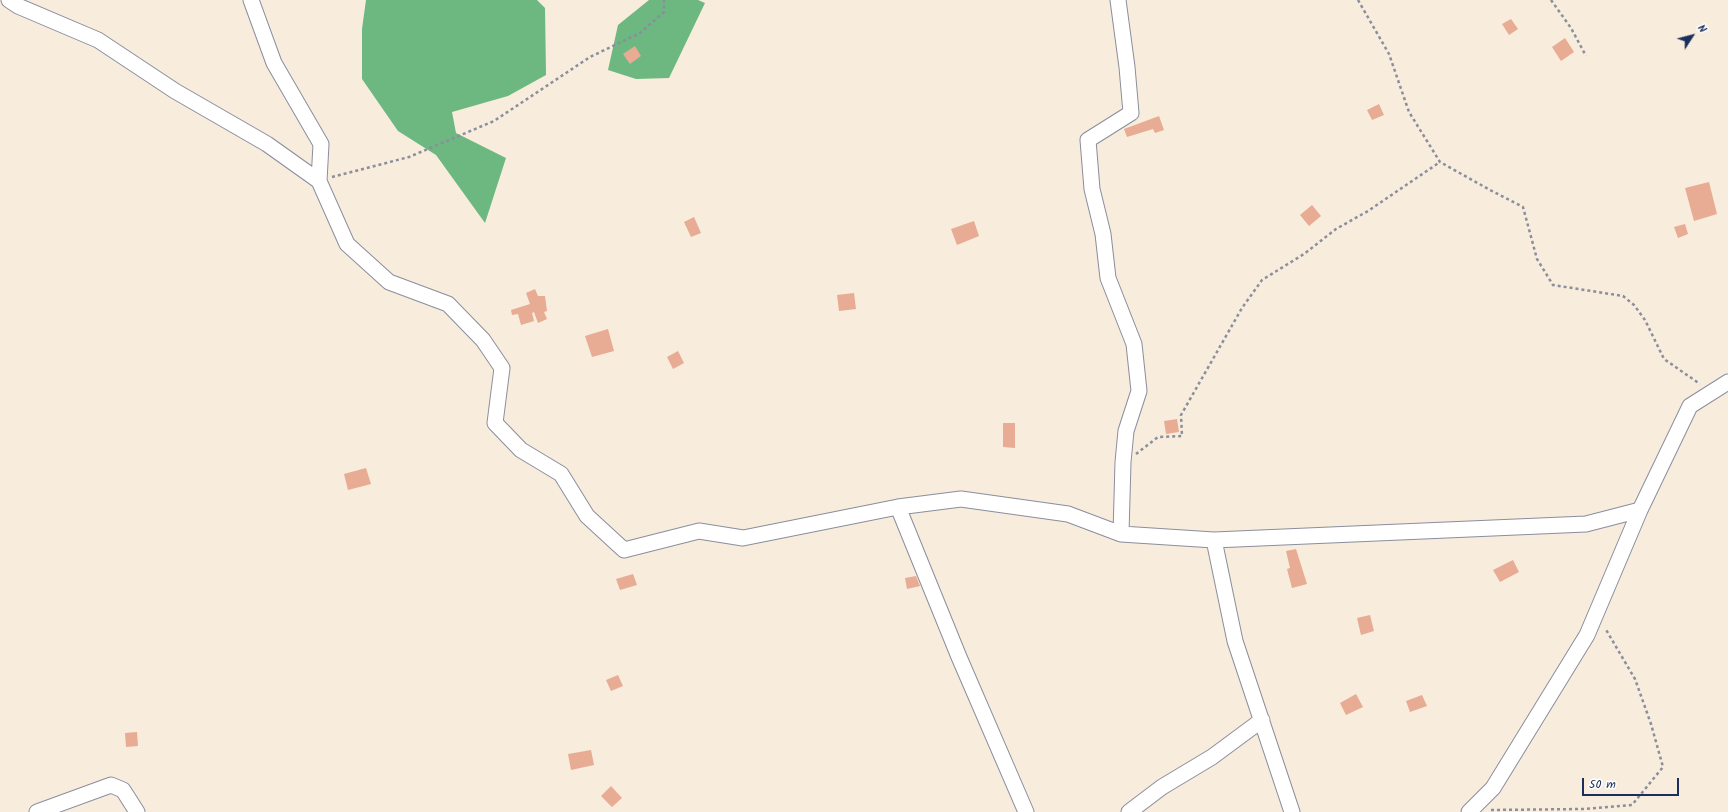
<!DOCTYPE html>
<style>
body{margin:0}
#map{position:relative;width:1728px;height:812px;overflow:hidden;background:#f8ecdc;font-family:Kalam,sans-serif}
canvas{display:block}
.north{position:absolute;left:1672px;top:16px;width:40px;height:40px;-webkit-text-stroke:3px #fff;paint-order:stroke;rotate:54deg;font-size:11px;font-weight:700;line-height:16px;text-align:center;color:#1b2f5e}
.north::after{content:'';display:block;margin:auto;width:14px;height:18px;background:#1b2f5e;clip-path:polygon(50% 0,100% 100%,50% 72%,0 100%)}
.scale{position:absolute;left:1582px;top:778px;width:97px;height:18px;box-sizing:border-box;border:2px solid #1b2f5e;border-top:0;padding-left:5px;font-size:12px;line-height:14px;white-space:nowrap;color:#1b2f5e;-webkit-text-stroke:3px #fff;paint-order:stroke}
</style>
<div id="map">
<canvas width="1728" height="812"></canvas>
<div class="north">N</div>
<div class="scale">50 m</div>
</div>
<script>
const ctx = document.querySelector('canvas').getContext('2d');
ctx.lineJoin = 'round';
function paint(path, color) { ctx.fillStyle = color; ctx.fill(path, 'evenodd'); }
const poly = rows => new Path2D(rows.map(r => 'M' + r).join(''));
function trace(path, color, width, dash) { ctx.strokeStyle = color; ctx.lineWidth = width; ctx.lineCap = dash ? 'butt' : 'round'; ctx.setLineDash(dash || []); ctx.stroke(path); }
paint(poly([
 [366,0,537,0,545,8,546,75,508,96,452,112,456,133,506,158,485,223,436,155,398,131,362,79,362,29],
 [649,0,698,0,705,3,669,78,636,79,608,70,618,25]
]), '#6cb880');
paint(poly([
 [1511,19,1518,29,1509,35,1502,24],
 [1565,38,1574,52,1561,61,1552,47],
 [635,46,641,56,630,64,623,54],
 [1379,104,1384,115,1372,120,1367,110],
 [1159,116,1164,130,1155,133,1153,129,1127,137,1124,129],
 [1709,182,1717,214,1694,221,1685,188],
 [1312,205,1321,216,1309,226,1300,215],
 [694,217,701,233,691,237,684,222],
 [974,221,979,236,957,245,951,229],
 [1685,224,1688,234,1678,238,1674,227],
 [535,289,538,296,545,296,547,311,544,312,547,319,538,323,534,312,532,313,534,321,521,325,518,314,512,315,511,310,530,304,526,293],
 [854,293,856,309,839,311,837,295],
 [608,329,614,351,592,357,585,336],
 [678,351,684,363,673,369,667,357],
 [1177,419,1179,432,1166,434,1164,421],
 [1003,423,1015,423,1015,448,1003,447],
 [366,468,371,484,348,490,344,474],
 [1296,549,1307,584,1292,588,1287,569,1290,568,1286,551],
 [1513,560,1519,572,1500,582,1493,570],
 [633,574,637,585,620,590,616,579],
 [916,576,920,586,907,589,905,578],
 [1370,615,1374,631,1361,635,1357,618],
 [618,675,623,686,611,691,606,680],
 [1356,694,1363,707,1346,715,1340,703],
 [1422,695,1427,706,1410,712,1406,701],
 [137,732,138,746,126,747,125,733],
 [591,750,594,765,571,770,568,754],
 [611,786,622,798,612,807,601,796]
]), '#e8ab94');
const minor = poly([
 [9,0,18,6,98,40,175,91,267,144,319,181,347,244,389,282,448,304,483,340,502,368,495,423,521,450,561,474,587,516,624,550,699,531,743,538,898,507,961,499,1068,514,1121,534,1214,540,1586,524,1640,510,1690,406,1728,382],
 [251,0,274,63,321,144,319,181],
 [1118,0,1127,67,1131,113,1088,140,1092,189,1103,234,1108,278,1134,344,1139,391,1126,431,1123,462,1121,534],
 [898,507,959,657,1026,812],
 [1214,540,1235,641,1292,812],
 [37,812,111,785,123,790,137,812],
 [1129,812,1162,787,1212,757,1262,720],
 [1469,812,1493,788,1587,635,1640,510]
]);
trace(minor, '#8a8e9d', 17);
trace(poly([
 [1358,0,1389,54,1409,112,1440,162,1490,190,1523,207,1537,259,1553,285,1623,296,1634,305,1645,320,1664,359,1700,384],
 [1551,0,1571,28,1586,56],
 [332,177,409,157,494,121,590,57,640,33,664,12,664,0],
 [1136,454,1158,437,1182,436,1181,415,1242,308,1262,280,1304,254,1336,229,1368,211,1440,162],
 [1491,810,1583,809,1632,805,1663,767,1651,724,1635,679,1605,628]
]), '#8a8e9d', 2.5, [3, 3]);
trace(minor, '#fff', 15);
</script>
